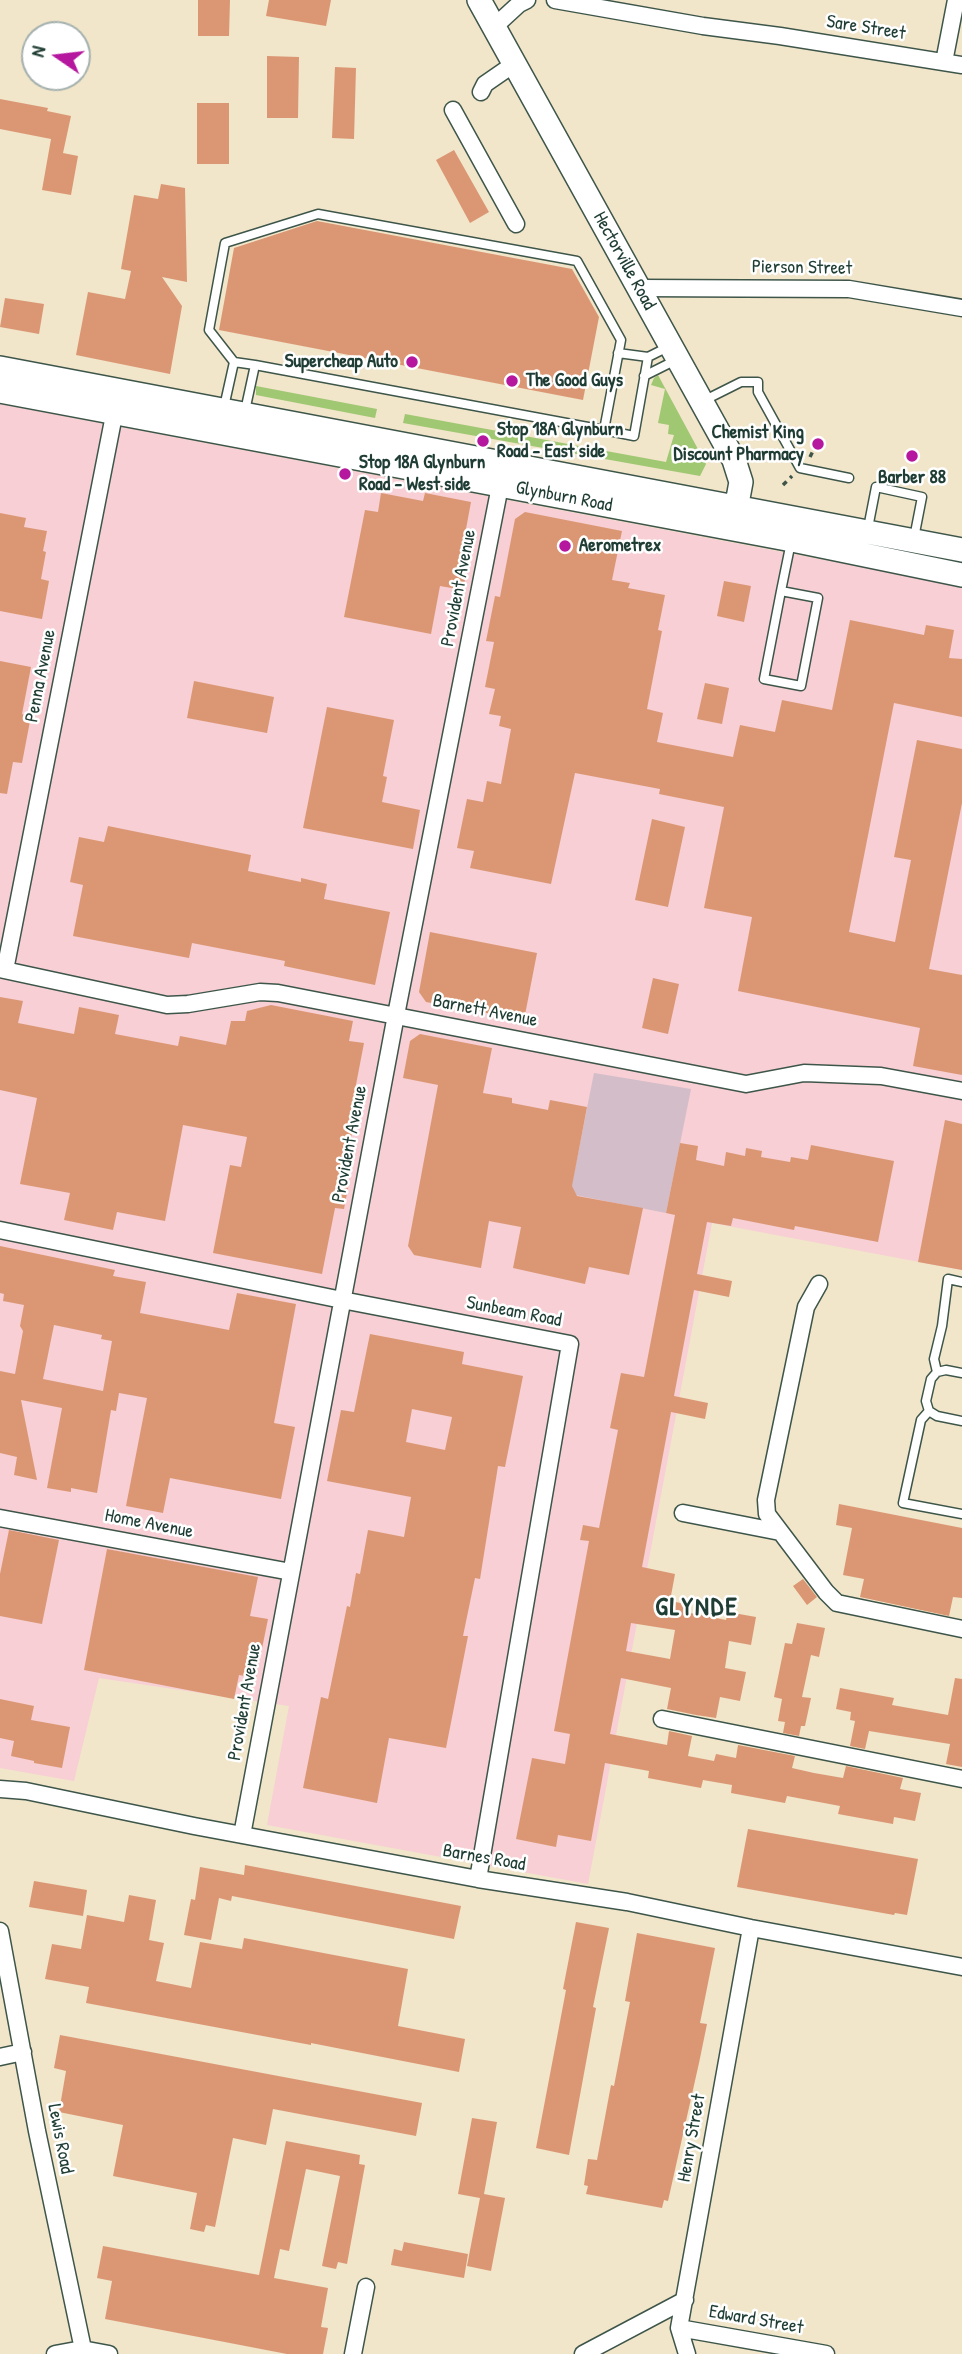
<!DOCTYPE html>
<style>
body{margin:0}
#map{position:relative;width:962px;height:2354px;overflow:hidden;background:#f1e5ca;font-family:"Patrick Hand",sans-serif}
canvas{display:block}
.north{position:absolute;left:21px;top:21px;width:70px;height:70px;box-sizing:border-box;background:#fff;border:2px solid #a5b1ae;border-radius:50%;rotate:284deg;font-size:19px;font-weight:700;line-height:28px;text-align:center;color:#1f3d34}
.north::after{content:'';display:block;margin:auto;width:24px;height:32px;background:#b5179e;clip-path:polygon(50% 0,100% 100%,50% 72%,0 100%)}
</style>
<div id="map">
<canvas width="962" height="2354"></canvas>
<div class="north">N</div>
</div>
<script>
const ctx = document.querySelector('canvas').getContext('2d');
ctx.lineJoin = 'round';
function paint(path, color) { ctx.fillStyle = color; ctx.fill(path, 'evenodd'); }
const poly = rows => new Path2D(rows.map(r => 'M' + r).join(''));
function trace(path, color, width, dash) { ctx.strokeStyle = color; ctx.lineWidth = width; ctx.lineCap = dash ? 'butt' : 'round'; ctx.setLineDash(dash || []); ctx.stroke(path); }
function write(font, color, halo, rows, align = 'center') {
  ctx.font = font + ' "Patrick Hand",sans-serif'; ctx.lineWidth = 5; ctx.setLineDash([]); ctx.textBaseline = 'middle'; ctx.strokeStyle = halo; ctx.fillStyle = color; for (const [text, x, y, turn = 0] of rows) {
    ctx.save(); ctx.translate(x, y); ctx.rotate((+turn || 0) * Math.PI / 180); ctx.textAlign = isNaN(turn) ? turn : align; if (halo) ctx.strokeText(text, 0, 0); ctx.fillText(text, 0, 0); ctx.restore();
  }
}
paint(poly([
 [0,404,962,586,962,1270,712,1223,588,1884,267,1825,289,1706,99,1678,74,1781,0,1768]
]), '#f7cfd4');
paint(poly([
 [594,1073,691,1089,666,1213,570,1194]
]), '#d2bdc8');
paint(poly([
 [658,375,706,464,700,476,403,423,405,414,666,462,674,435,668,434,669,425,658,423,665,389,651,385,654,378],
 [256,386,377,409,375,418,256,395]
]), '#a0c772');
paint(poly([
 [198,0,230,0,229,36,198,36],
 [269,0,331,0,326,26,266,16],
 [267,56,299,57,298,118,267,118],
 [335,67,356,68,354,139,332,138],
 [0,99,48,108,47,111,71,116,63,153,78,156,71,195,42,190,51,139,0,129],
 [197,103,229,103,229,164,197,164],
 [454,150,489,212,470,223,436,160],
 [161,184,185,188,187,282,162,277,182,306,170,374,76,355,88,292,125,299,131,271,121,269,134,195,158,199],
 [317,221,572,269,599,317,583,400,219,330,234,248],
 [5,298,44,304,39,334,0,327],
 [381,493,423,501,425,493,471,502,458,572,466,573,463,590,440,586,431,634,344,617,365,510,378,512],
 [525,512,622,531,612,580,630,583,628,588,665,595,658,630,662,631,647,709,663,713,657,742,733,757,740,725,775,732,782,700,832,710,850,620,924,635,926,625,954,630,949,658,962,659,962,717,894,703,849,932,895,942,911,860,894,857,917,740,962,749,962,803,929,969,962,975,962,1075,913,1066,920,1028,738,991,752,917,704,908,724,807,659,794,660,789,575,773,551,884,470,868,474,851,457,848,467,799,483,802,487,781,501,784,511,729,499,726,501,716,489,714,495,689,485,687,494,642,486,641,495,596,500,597,515,519],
 [0,513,26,518,24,527,47,531,43,551,46,552,41,579,49,581,42,619,0,611],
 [724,581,751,586,744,622,717,616],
 [0,661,31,667,22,714,31,716,22,763,13,762,7,794,0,793],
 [194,681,274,697,267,733,187,718],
 [705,683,729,688,722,724,697,719],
 [327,707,394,720,383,776,387,777,382,802,420,810,413,849,303,828],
 [652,819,685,827,668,907,635,900],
 [108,826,251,855,248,871,301,882,301,878,327,884,324,899,390,912,375,985,284,966,285,961,192,943,189,958,73,936,83,885,70,882,79,837,104,842],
 [430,932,537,953,524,1020,426,1002,419,992],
 [653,978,679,984,668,1034,642,1028],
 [0,997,23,1001,18,1023,74,1034,79,1007,119,1015,115,1034,178,1046,180,1036,226,1045,231,1021,245,1021,247,1011,271,1005,353,1021,349,1041,364,1043,349,1121,354,1122,342,1187,348,1188,344,1209,335,1208,322,1274,213,1253,230,1165,241,1167,247,1137,183,1125,165,1221,117,1212,113,1230,64,1220,70,1193,20,1184,37,1098,0,1090],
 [420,1034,492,1048,483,1093,512,1098,512,1103,548,1110,550,1100,587,1107,572,1186,577,1196,643,1208,629,1275,589,1267,585,1284,513,1268,521,1227,489,1221,481,1268,414,1255,408,1246,438,1085,403,1078,410,1041],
 [945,1120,962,1124,962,1270,918,1262],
 [680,1143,698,1146,696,1160,724,1166,726,1152,745,1156,746,1148,762,1151,761,1157,790,1162,791,1157,808,1160,811,1145,894,1161,878,1242,795,1226,794,1230,733,1218,731,1226,707,1222,697,1274,732,1281,729,1297,694,1290,674,1396,708,1403,705,1419,671,1412,642,1567,675,1574,670,1601,686,1604,685,1612,726,1620,728,1612,756,1617,751,1645,729,1641,725,1668,746,1672,740,1701,720,1697,716,1718,696,1715,667,1709,671,1688,621,1678,610,1734,667,1745,669,1731,692,1736,688,1756,714,1761,716,1754,736,1758,738,1745,795,1756,792,1768,814,1773,843,1778,846,1766,903,1778,900,1789,921,1793,915,1821,894,1817,893,1824,838,1814,840,1806,787,1796,785,1803,731,1793,732,1785,703,1780,701,1788,648,1778,649,1771,605,1763,591,1841,558,1835,556,1847,516,1839,532,1758,565,1764,570,1734,554,1731,589,1541,580,1540,583,1525,599,1528,618,1430,610,1428,621,1373,644,1377,675,1215,666,1213],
 [631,1623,675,1630,670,1659,626,1651],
 [0,1246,115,1270,113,1276,146,1282,140,1313,229,1330,237,1293,296,1304,274,1423,295,1427,281,1499,170,1478,163,1513,126,1506,147,1398,119,1393,116,1411,111,1410,97,1493,71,1488,71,1492,47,1488,62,1408,21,1400,37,1480,14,1475,17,1457,0,1453,0,1371,15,1374,23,1331,20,1326,24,1305,3,1301,4,1294,0,1293],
 [54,1325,102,1335,101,1339,112,1341,103,1391,43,1379],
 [370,1334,464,1352,462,1364,523,1376,505,1467,498,1466,480,1579,475,1578,463,1636,468,1636,446,1748,389,1738,377,1803,303,1788,321,1697,328,1699,347,1606,350,1607,356,1573,360,1574,368,1530,404,1537,411,1497,327,1481,341,1410,354,1412],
 [412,1409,452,1417,445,1450,406,1442],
 [839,1504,962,1528,962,1598,953,1597,949,1616,860,1597,864,1579,843,1575,852,1528,836,1525],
 [9,1530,59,1540,42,1624,0,1616,0,1574],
 [107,1549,258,1577,250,1616,268,1619,256,1678,239,1675,234,1699,84,1670],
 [803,1579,817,1597,807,1605,793,1586],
 [797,1623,825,1628,819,1657,811,1655,802,1697,811,1698,805,1726,801,1726,799,1736,783,1733,785,1722,778,1721,782,1699,774,1697,785,1643,792,1644],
 [955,1678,962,1679,962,1767,946,1764,950,1744,869,1731,865,1749,850,1746,855,1721,850,1720,851,1712,836,1709,840,1688,894,1698,892,1705,948,1715],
 [0,1699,34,1706,31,1720,70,1727,62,1768,34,1763,34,1761,11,1756,14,1741,0,1738],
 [748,1829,918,1859,907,1915,895,1913,894,1915,737,1887],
 [245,1865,461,1906,454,1939,232,1896,231,1901,219,1898,211,1940,184,1935,191,1899,195,1900,200,1867,244,1875],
 [34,1881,87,1890,83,1916,29,1907],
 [129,1895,156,1900,149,1940,164,1943,156,1981,191,1988,200,1942,242,1949,244,1938,408,1969,398,2026,465,2039,459,2072,311,2043,311,2045,86,2003,89,1987,45,1979,52,1944,81,1949,87,1915,124,1922],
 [576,1922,609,1928,593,2007,596,2008,569,2155,536,2148,566,1990,563,1989],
 [637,1933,715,1948,700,2023,707,2024,699,2063,668,2201,664,2200,662,2208,586,2194,588,2186,584,2185,588,2159,597,2160,611,2085,614,2086,630,2002,625,2001],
 [60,2035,422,2103,416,2136,273,2109,266,2145,233,2138,215,2227,206,2225,204,2232,190,2229,197,2193,113,2176,123,2125,59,2112,66,2071,54,2068],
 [472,2118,497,2122,484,2194,505,2198,491,2271,467,2266,480,2198,458,2194],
 [286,2141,360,2155,359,2164,365,2165,347,2264,338,2262,336,2269,322,2266,340,2176,306,2169,289,2251,280,2249,274,2278,328,2288,321,2327,328,2328,323,2354,287,2354,105,2319,112,2281,97,2278,103,2246,259,2275],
 [404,2242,468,2254,464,2278,391,2265,394,2249,402,2251]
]), '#db9774');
const lane = poly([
 [618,353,648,357,668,347],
 [644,376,676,360],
 [705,400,741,382,758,382,758,392,800,468,849,478],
 [224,407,234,362],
 [245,411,255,365],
 [604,430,621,340,577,261,318,214,225,243,209,330,234,362,255,365,604,430,634,436,648,357],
 [868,528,876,487,922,497,914,538],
 [781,591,818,598,801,686,764,679,781,591,791,542],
 [962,1282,948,1279,942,1326,934,1359,937,1372,946,1370,962,1373],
 [929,1411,926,1401,931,1379,937,1372],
 [962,1421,937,1416,929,1411,921,1420,903,1503,962,1514]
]);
const street = poly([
 [555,0,703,26,780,36,962,65],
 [494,27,519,4,527,0],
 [944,62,956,0],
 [481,92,485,84,514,64],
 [453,110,516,224],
 [639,288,849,289,962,308],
 [0,969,167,1005,188,1004,260,992,278,993,746,1084,804,1073,881,1076,962,1091],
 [5,970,116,405],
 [0,1230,342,1300,570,1344,478,1879],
 [819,1284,806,1307,766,1500,767,1514,826,1592,837,1603,962,1629],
 [683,1513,780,1532],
 [0,1518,291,1572],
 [662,1719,962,1779],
 [0,1789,26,1791,194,1826,478,1879,627,1902,751,1928,962,1967],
 [242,1835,396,1015,502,476],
 [0,1931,37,2131,84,2354],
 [0,2057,23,2052],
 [679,2328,826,2354],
 [55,2354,82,2349,109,2354],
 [353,2354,366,2287],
 [583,2354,685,2300],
 [687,2354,679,2328,751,1928]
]);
const secondary = poly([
 [479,0,734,460,741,482,734,520],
 [0,368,962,550],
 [0,391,792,540,962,575]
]);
trace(lane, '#3e564a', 11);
trace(street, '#3e564a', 19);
trace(secondary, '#3e564a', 26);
trace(poly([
 [810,457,815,447],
 [783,485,792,476]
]), '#3e564a', 3.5, [5, 5]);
trace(lane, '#fff', 8);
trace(street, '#fff', 16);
trace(secondary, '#fff', 23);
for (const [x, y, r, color] of [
 [412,362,7,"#b5179e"],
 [512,381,7,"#b5179e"],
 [483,441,7,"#b5179e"],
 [818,444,7,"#b5179e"],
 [912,456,7,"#b5179e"],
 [345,474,7,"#b5179e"],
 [565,546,7,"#b5179e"]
]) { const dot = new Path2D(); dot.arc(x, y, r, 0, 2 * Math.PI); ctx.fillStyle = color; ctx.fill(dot); trace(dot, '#fff', 2.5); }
write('19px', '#1f3d34', '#fff', [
 ["Sare Street",866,28,9],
 ["Hectorville Road",624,261,61],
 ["Pierson Street",802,268,1],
 ["Glynburn Road",564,497,11],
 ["Provident Avenue",459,588,-79],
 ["Penna Avenue",41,676,-79],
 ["Barnett Avenue",485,1011,11],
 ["Provident Avenue",350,1144,-79],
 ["Sunbeam Road",514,1312,11],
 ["Home Avenue",149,1524,11],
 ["Provident Avenue",245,1702,-80],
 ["Barnes Road",484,1858,10],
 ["Henry Street",692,2138,-80],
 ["Lewis Road",60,2139,79],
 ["Edward Street",756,2320,10]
]);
write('bold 19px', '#1f3d34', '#fff', [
 ["Supercheap Auto",398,362,"right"],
 ["The Good Guys",526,381],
 ["Stop 18A Glynburn",497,430],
 ["Road - East side",497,452],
 ["Chemist King",804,433,"right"],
 ["Discount Pharmacy",804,455,"right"],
 ["Stop 18A Glynburn",359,463],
 ["Road - West side",359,485],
 ["Barber 88",912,478,"center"],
 ["Aerometrex",579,546]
], 'left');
ctx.letterSpacing = '2px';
write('bold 26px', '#1f3d34', '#fff', [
 ["GLYNDE",697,1608]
]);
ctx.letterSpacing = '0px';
</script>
